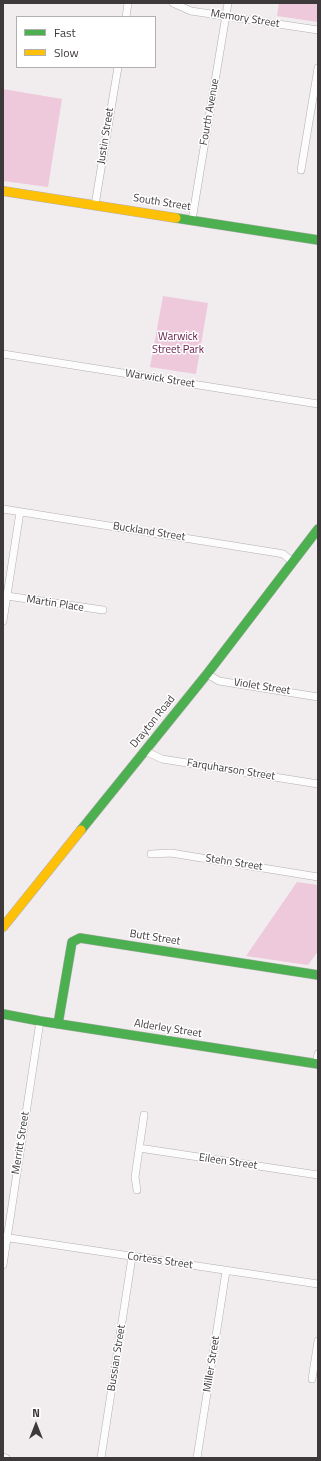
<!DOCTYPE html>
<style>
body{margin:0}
#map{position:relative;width:321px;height:1461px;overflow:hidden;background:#f1ecee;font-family:"Titillium Web",sans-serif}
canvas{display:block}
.frame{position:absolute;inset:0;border:4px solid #3d383a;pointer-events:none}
.legend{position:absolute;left:16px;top:16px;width:140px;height:52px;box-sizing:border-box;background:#fff;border:1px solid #b1afb0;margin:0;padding:5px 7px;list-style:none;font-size:12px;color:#3d383a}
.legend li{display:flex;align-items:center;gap:8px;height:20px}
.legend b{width:20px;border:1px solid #b1afb0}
.north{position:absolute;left:16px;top:1405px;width:40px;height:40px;-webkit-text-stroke:3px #fff;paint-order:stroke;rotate:0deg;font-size:11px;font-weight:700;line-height:16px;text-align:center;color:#3d383a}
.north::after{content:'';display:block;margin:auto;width:14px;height:18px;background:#3d383a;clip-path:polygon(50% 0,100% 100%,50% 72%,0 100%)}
</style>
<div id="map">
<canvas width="321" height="1461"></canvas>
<div class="frame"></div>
<ul class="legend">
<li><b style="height:5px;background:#4caf50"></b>Fast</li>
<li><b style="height:5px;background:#ffc107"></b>Slow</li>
</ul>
<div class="north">N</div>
</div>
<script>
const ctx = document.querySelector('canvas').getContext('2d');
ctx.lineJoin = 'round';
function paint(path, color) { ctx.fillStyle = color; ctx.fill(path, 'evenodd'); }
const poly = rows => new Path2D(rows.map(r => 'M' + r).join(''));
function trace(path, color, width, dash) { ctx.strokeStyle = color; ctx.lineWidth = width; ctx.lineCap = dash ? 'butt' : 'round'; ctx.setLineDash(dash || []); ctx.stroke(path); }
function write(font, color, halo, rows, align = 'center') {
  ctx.font = font + ' "Titillium Web",sans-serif'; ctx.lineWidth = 3; ctx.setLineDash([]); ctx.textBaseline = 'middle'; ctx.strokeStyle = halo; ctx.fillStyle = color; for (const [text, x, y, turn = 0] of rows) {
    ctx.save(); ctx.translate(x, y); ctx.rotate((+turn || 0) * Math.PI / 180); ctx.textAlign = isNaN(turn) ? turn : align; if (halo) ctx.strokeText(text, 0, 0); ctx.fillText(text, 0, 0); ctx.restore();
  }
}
paint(poly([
 [279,3,318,3,318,22,277,16],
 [3,89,62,99,48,187,3,181],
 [163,296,208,303,196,374,150,367],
 [297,882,318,885,318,951,308,965,246,956]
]), '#eec9dc');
const street = poly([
 [173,3,191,11,318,30],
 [126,17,128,3],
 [301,170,318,68],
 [95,205,118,67],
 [192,220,228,3],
 [3,354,318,404],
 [3,509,278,553,283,554,293,562],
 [7,596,103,610],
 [3,621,20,512],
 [207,674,219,681,318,697],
 [145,751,162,759,318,784],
 [151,854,171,853,318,877],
 [316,1064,318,1054],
 [139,1148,318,1175],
 [137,1190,135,1177,144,1115],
 [3,1237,318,1284],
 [3,1265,40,1021],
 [312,1379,318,1341],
 [3,1457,6,1458],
 [101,1458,132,1257],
 [197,1458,226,1271]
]);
const fast = poly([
 [176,218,318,240],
 [81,830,207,674,318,529],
 [3,1014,40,1021,318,1064],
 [58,1024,72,942,80,938,318,975]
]);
const slow = poly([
 [3,191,176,218],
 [3,927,81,830]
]);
trace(street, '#b3afb1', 8);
trace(fast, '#b3afb1', 10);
trace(slow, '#b3afb1', 10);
trace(street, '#fdfcfc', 7);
trace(fast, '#4caf50', 9);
trace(slow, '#ffc107', 9);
write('11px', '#3d383a', '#fff', [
 ["Memory Street",245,19,9],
 ["Fourth Avenue",210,112,-80],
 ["Justin Street",106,136,-81],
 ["South Street",162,203,9],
 ["Warwick Street",160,379,9],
 ["Buckland Street",149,532,9],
 ["Martin Place",55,604,9],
 ["Violet Street",262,687,9],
 ["Drayton Road",153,722,-51],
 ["Farquharson Street",231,770,9],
 ["Stehn Street",234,863,9],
 ["Butt Street",155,938,9],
 ["Alderley Street",168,1029,9],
 ["Merritt Street",21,1143,-81],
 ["Eileen Street",228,1162,8],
 ["Cortess Street",160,1261,8],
 ["Bussian Street",117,1358,-81],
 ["Miller Street",212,1364,-81]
]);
write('11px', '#631a48', '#fff', [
 ["Warwick",178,337],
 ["Street Park",178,350]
]);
</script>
